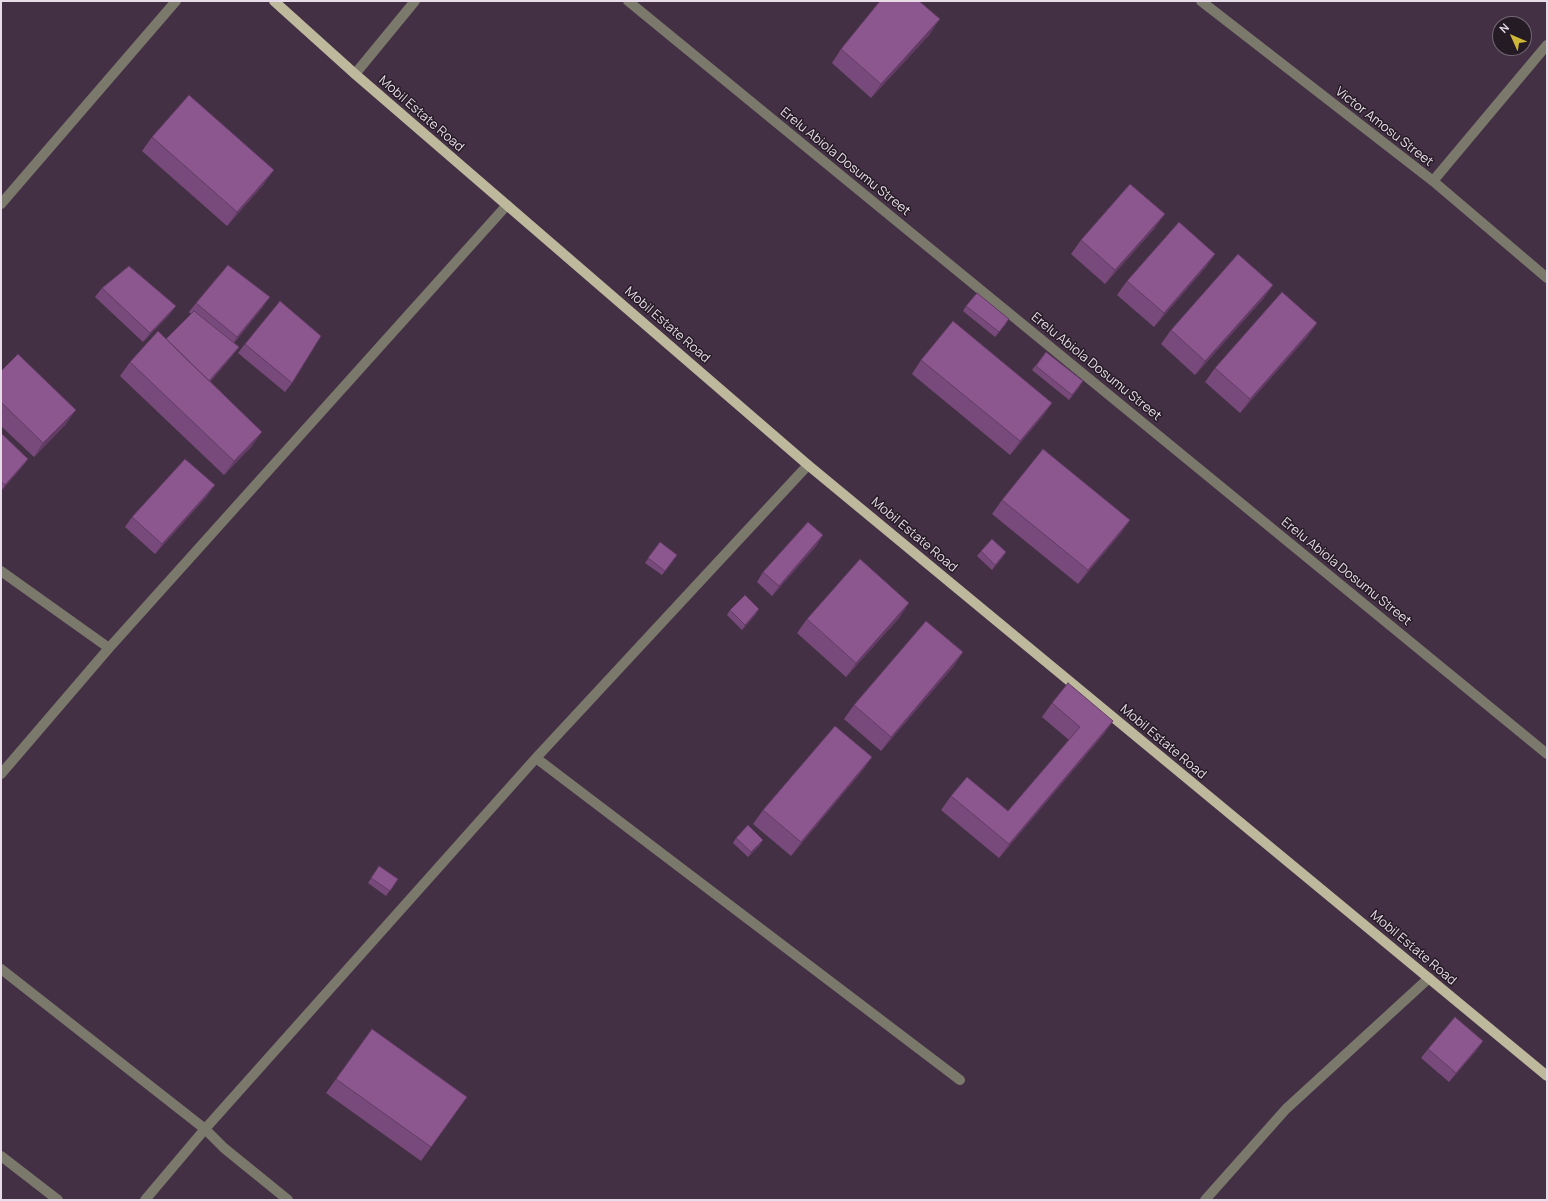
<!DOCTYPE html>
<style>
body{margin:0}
#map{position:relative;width:1548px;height:1201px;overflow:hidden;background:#443045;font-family:Manrope,sans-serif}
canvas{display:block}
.frame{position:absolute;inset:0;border:2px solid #e9dce9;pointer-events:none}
.north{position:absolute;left:1492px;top:16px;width:40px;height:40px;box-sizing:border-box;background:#251b25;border:1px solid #736873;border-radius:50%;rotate:315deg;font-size:11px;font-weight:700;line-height:16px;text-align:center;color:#e9dce9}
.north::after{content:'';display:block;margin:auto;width:14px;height:18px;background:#cfb837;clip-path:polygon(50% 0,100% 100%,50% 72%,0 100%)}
</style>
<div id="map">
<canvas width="1548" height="1201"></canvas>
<div class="frame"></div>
<div class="north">N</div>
</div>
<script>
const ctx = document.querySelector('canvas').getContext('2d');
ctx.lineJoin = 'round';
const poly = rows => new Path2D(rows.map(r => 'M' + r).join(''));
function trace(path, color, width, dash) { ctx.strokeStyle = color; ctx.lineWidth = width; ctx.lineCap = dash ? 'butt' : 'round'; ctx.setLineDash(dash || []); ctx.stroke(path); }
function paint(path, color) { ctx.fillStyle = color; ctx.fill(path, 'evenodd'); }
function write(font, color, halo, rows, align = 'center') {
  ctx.font = font + ' Manrope,sans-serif'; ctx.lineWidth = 3; ctx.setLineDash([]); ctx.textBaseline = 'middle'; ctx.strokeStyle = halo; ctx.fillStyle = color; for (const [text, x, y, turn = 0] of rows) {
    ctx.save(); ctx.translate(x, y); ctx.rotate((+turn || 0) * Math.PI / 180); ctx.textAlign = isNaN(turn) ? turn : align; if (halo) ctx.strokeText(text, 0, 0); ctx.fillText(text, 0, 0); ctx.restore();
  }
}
trace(poly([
 [628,1,1547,754],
 [1201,1,1433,181,1547,278],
 [355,74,415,1],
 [1433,181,1547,45],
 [1,204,176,1],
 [1,571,109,648],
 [536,758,960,1080],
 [1,774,109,648,507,205],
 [1,969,205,1129,224,1148,288,1200],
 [1,1156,58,1200],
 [145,1200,205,1129,536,758,808,465],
 [1205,1200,1286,1109,1429,978]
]), '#7b796b', 10);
trace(poly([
 [274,1,355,74,808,465,1547,1076]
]), '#beb99d', 10);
paint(poly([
 [930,34,871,98,832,63,841,49],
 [152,137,264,184,227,226,142,151],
 [1155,228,1105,284,1071,254,1081,240],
 [1215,254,1205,268,1154,327,1117,295,1127,281],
 [1273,285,1263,299,1195,375,1161,344,1171,330],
 [102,288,176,306,169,315,143,342,95,297],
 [196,303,263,307,234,343,239,347,232,356,210,382,252,446,224,475,120,376,130,362,166,339,191,314,189,312],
 [966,306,1006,324,995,337,963,311],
 [1317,323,1307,337,1240,413,1205,382,1215,368],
 [245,344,292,383,285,392,238,353],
 [1046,352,1080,386,1069,400,1032,370],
 [921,360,1052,403,1042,417,1010,455,912,374],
 [1,371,66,424,34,457,1,426],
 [1,433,28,459,21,468,1,491],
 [208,495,155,554,125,527,132,517],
 [1002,500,1130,520,1120,534,1078,584,992,514],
 [660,542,677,555,662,575,645,563],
 [817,545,772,596,757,582,763,572],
 [981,551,1003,557,992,570,977,556],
 [730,610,756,614,742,630,727,615],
 [900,617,846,677,797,633,807,619],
 [963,652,953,667,881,751,844,719,854,705],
 [1052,703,1113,721,1103,735,999,858,941,810,951,796,1008,811,1069,740,1042,717],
 [872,757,862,771,791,856,753,824,763,810],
 [736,838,760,845,748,857,733,843],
 [379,866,398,879,386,896,368,883],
 [1483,1041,1476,1051,1449,1082,1421,1058,1428,1049],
 [336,1079,467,1097,421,1161,326,1093]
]), '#784a7b');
paint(poly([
 [940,19,930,34,871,98,881,84],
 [274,170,264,184,227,226,237,212],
 [1165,214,1155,228,1105,284,1115,270],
 [1215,254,1205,268,1154,327,1164,313],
 [1273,285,1263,299,1195,375,1205,361],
 [270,297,263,307,230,347,237,337],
 [176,306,169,315,143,342,150,333],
 [1317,323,1307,337,1240,413,1250,399],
 [239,347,232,356,201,392,208,382],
 [1052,403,1042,417,1010,455,1020,441],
 [76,410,66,424,34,457,43,443],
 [262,432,252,446,224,475,234,461],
 [28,459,21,468,1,491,5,485],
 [215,485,208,495,155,554,162,544],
 [1130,520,1120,534,1078,584,1088,570],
 [823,535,817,545,772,596,779,586],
 [1006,552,1003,557,992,570,995,565],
 [909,603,900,617,846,677,856,663],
 [759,609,756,614,742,630,745,625],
 [963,652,953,667,881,751,891,737],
 [1113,721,1103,735,999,858,1009,844],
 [872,757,862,771,791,856,801,842],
 [763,840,760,845,748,857,751,852],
 [1483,1041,1476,1051,1449,1082,1456,1073]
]), '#623c64');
const building = poly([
 [880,1,919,1,940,19,881,84,841,49,880,1],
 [189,95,274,170,237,212,152,137,189,95],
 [1130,184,1165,214,1115,270,1081,240,1130,184],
 [1179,222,1215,254,1164,313,1127,281,1179,222],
 [1238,254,1273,285,1205,361,1171,330,1238,254],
 [228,265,270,297,237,337,196,303,228,265],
 [129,266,176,306,150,333,102,288,129,266],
 [1282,292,1317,323,1250,399,1215,368,1282,292],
 [977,293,1009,319,999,332,966,306,977,293],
 [280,301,321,336,292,383,245,344,280,301],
 [194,311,239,347,209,381,166,339,194,311],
 [953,321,1052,403,1020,441,921,360,953,321],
 [158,331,262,432,234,461,130,362,158,331],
 [1046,352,1083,381,1072,395,1036,366,1046,352],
 [18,354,76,410,43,443,1,402,1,371,18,354],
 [1,433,28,459,5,485,1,482,1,433],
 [1043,449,1130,520,1088,570,1002,500,1043,449],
 [185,459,215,485,162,544,132,517,185,459],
 [808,522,823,535,779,586,763,572,808,522],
 [992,539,1006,552,995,565,981,551,992,539],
 [660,542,677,555,665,571,648,558,660,542],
 [860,559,909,603,856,663,807,619,860,559],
 [745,595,759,609,745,625,730,610,745,595],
 [926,621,963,652,891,737,854,705,926,621],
 [1068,683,1113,721,1009,844,951,796,967,777,1008,811,1080,727,1052,703,1068,683],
 [835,726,872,757,801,842,763,810,835,726],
 [748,825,763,840,751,852,736,838,748,825],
 [379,866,398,879,390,891,371,878,379,866],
 [1455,1017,1483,1041,1456,1073,1428,1049,1455,1017],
 [372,1029,467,1097,431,1147,336,1079,372,1029]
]);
paint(building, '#8c568f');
trace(building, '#623c64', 1);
write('13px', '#e9dce9', '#251b25', [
 ["Mobil Estate Road",421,114,41],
 ["Victor Amosu Street",1384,127,38],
 ["Erelu Abiola Dosumu Street",845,162,39],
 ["Mobil Estate Road",667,325,41],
 ["Erelu Abiola Dosumu Street",1096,367,39],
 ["Mobil Estate Road",914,535,40],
 ["Erelu Abiola Dosumu Street",1346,572,39],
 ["Mobil Estate Road",1163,742,40],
 ["Mobil Estate Road",1413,948,40]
]);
</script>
